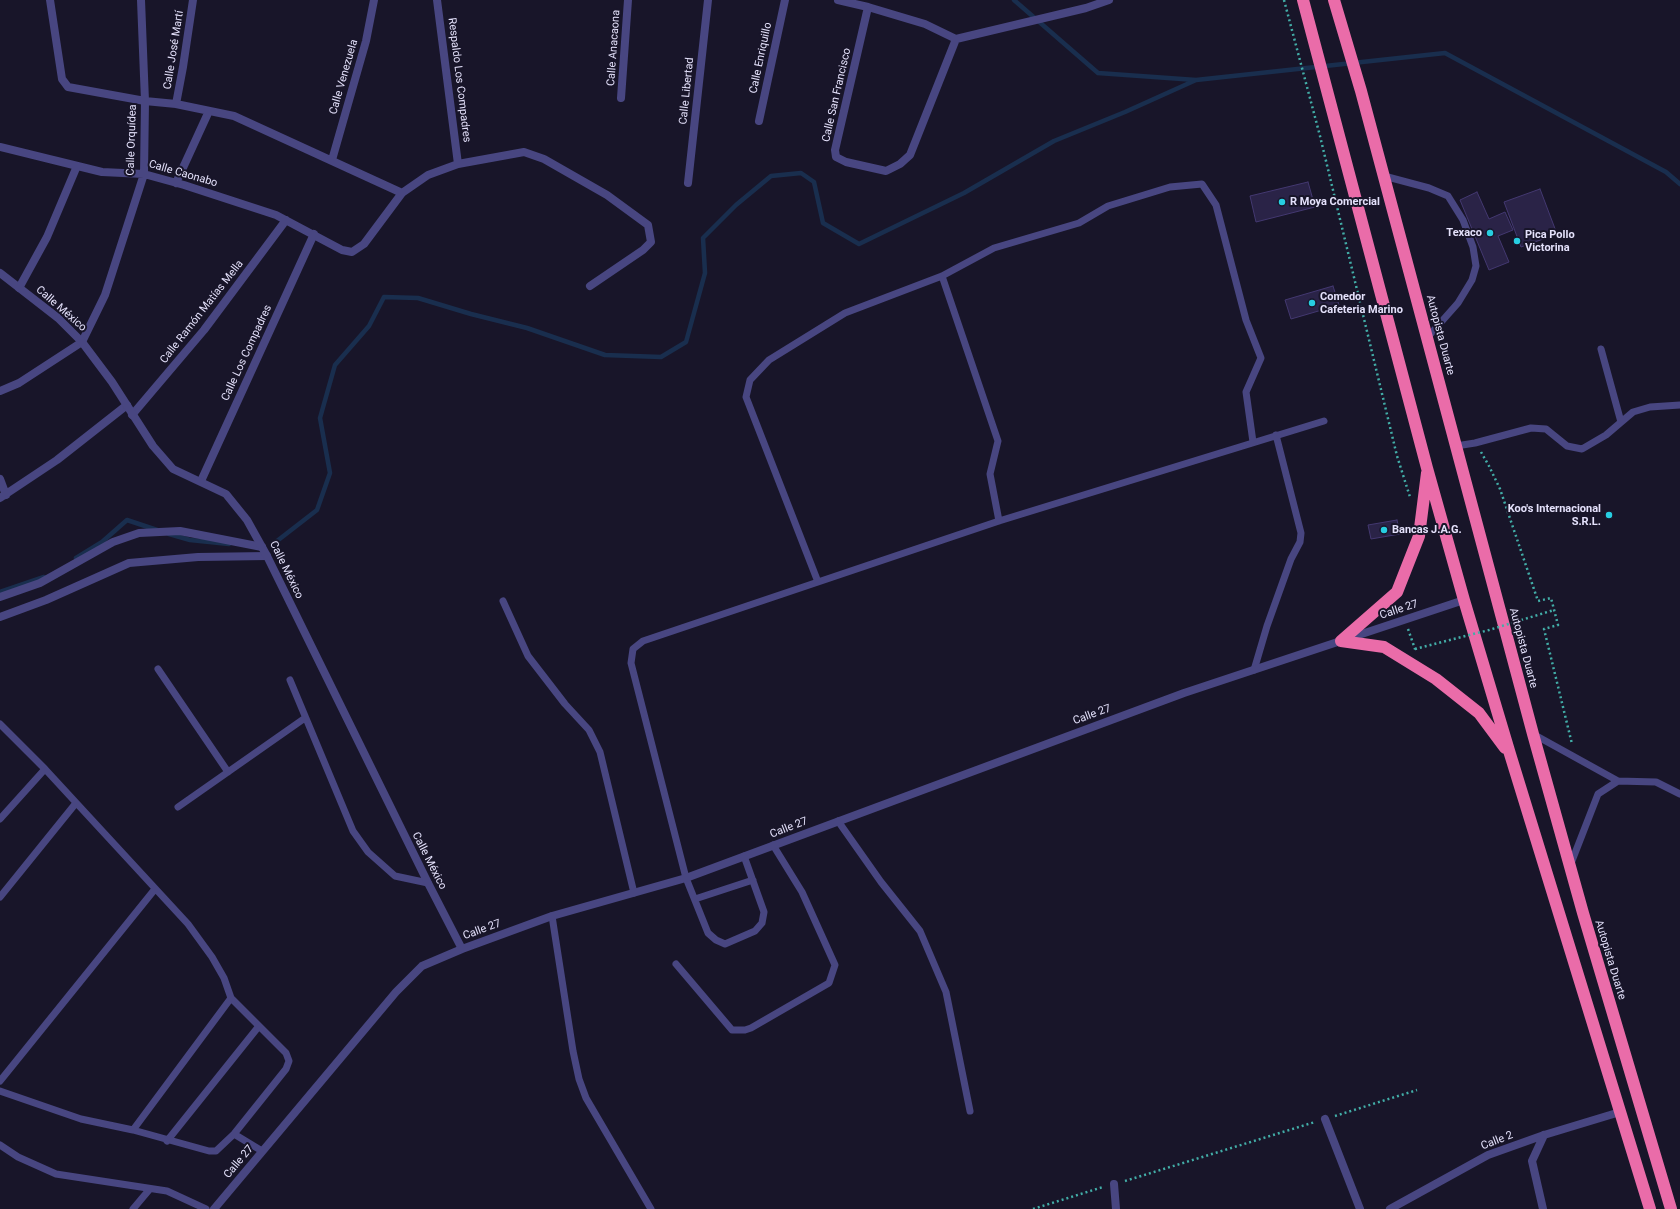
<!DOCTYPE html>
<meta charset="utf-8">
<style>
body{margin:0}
canvas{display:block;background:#181529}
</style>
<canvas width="1680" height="1209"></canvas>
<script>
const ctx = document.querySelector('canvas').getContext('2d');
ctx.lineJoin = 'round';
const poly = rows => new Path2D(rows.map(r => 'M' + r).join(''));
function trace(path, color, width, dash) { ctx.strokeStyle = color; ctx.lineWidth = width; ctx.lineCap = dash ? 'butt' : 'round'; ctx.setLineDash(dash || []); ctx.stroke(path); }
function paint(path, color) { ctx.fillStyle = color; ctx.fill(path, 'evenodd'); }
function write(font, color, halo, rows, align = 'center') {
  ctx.font = font + ' Roboto,sans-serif'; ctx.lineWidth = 4; ctx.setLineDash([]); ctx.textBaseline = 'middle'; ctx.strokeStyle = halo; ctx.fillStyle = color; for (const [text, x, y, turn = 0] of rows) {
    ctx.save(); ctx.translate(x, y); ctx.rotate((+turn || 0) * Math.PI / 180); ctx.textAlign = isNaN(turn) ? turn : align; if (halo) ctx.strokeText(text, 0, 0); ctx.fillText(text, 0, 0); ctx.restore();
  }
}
trace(poly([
 [1014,0,1098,73,1196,80,1445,53,1666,172,1680,184],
 [169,534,190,540,229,544],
 [277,541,317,510,330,473,320,418,335,365,369,326,384,297,418,298,471,314,527,328,605,355,661,357,686,342,705,273,703,238,736,205,771,176,801,173,814,182,823,223,859,244,964,193,1054,141,1125,112,1196,80],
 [76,558,102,542,127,520,157,530],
 [0,592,44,577]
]), '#192e4e', 4.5);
const building = poly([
 [1308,182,1315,207,1256,222,1250,196,1308,182],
 [1540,189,1557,234,1521,247,1504,202,1540,189],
 [1477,192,1489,219,1505,212,1513,230,1498,236,1509,262,1489,270,1460,200,1477,192],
 [1333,286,1339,305,1291,319,1285,300,1333,286],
 [1397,520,1400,534,1371,539,1368,525,1397,520]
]);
paint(building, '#2a2347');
trace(building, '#433870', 1);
trace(poly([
 [1284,0,1320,136,1397,456,1410,497],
 [1481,452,1489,466,1500,489,1538,601,1551,598,1558,625,1544,629,1572,744],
 [1408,629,1415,649,1414,651],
 [1335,1116,1417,1090],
 [1125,1181,1315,1122],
 [1033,1209,1103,1187]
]), '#42ada7', 2.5, [2, 3]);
trace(poly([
 [1384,176,1429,188,1448,196,1463,220,1473,247,1476,266,1472,280,1458,303,1427,338],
 [942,276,998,441,990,474,999,521],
 [1601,349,1621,422],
 [1456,446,1475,443,1531,428,1546,429,1567,446,1582,449,1606,435,1633,412,1650,407,1680,405],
 [818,582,746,397,750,380,769,360,845,313,942,276,994,248,1079,223,1108,206,1170,187,1202,184,1216,205,1246,320,1261,358,1246,392,1253,442],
 [503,601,528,656,565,704,589,730,600,752,634,893],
 [158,669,228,772],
 [1254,670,1267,626,1291,559,1300,542,1301,533,1276,435],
 [290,680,353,831,368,852,395,876,428,883],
 [0,724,45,769,188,924,212,957,224,978,231,998],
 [1533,734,1618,781,1656,782,1680,794],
 [178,807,305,718],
 [0,819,45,769],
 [838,821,881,882,920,931,946,992,970,1111],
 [744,856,764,912,762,923,755,931,725,944,716,940,708,933,686,878,631,663,633,649,643,641,999,521,1324,421],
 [1570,866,1598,794,1618,781],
 [0,897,76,803],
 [695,899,753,880],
 [552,916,573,1051,579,1079,586,1098,651,1209],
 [676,964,732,1030,745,1030,751,1028,829,983,835,965,802,892,773,845],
 [231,998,286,1053,289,1061,286,1069,234,1134,216,1151,209,1151,133,1130,231,998],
 [0,1081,155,889],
 [0,1091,81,1119,133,1130],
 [234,1134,262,1151],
 [167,1141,259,1026],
 [0,1145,18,1157,56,1174,167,1191,206,1209],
 [133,1209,149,1190]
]), '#484681', 7);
trace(poly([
 [50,0,62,79,68,87,145,101,176,104,234,116,402,193],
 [437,0,458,164],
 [838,0,868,7,925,24,956,39,1086,8,1109,0],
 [868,7,835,150,836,157,846,162,886,171,900,164,910,155,956,39],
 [621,98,628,0],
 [176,104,183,67,193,0],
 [759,121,785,0],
 [0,147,102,172,144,174,184,185,276,215,342,250,352,252,364,244,402,193,428,175,458,164,524,152,544,159,607,195,648,225,651,242,643,250,590,286],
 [332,160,366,41,374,0],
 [176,183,209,111],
 [688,183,708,0],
 [19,288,47,237,77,166],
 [0,391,19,383,82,342,105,295,144,174,145,101,141,0],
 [132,415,204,330,286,220],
 [0,479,6,495],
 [201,481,314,234],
 [0,498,57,460,127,405],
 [0,597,40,583,113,542,139,533,180,531,262,547],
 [0,617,46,600,129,563,198,557,267,556],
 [1325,1119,1360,1209],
 [1114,1184,1116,1209],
 [1390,1209,1488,1155,1544,1135,1620,1112],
 [1543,1209,1532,1161,1544,1135]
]), '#484681', 8);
trace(poly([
 [0,273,58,318,82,342,112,382,153,446,173,469,226,494,247,520,267,556,428,883,462,949],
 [214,1209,396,992,422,966,462,949,552,916,686,878,1184,693,1464,600]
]), '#484681', 8);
trace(poly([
 [1303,0,1427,468,1464,600,1510,754,1650,1209],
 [1334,0,1361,91,1533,734,1583,913,1671,1209],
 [1341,641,1384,647,1436,679,1479,713,1505,748],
 [1341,641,1397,592,1419,536,1427,473]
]), '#ea6ca9', 12);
trace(poly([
 [1415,649,1489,630,1554,610]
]), '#42ada7', 2.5, [2, 3]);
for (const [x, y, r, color] of [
 [1282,202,4,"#27cee1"],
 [1490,233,4,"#27cee1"],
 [1517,241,4,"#27cee1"],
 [1312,303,4,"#27cee1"],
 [1609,515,4,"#27cee1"],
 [1384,530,4,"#27cee1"]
]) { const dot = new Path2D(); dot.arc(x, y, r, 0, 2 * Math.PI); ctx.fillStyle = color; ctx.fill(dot); trace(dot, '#181529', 1.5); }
write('11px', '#e4e1fb', '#181529', [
 ["Calle Anacaona",614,48,-86],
 ["Calle José Martí",174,50,-81],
 ["Calle Enriquillo",761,58,-78],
 ["Calle Venezuela",344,77,-74],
 ["Respaldo Los Compadres",459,80,83],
 ["Calle Libertad",687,91,-84],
 ["Calle San Francisco",837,95,-77],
 ["Calle Orquídea",132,140,-88],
 ["Calle Caonabo",183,174,16],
 ["Calle México",61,309,41],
 ["Calle Ramón Matías Mella",202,312,-52],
 ["Autopista Duarte",1440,335,75],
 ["Calle Los Compadres",247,353,-65],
 ["Calle México",286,570,64],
 ["Calle 27",1399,610,-18],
 ["Autopista Duarte",1523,648,75],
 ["Calle 27",1092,715,-20],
 ["Calle 27",789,828,-21],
 ["Calle México",429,861,63],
 ["Calle 27",482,930,-20],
 ["Autopista Duarte",1610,960,73],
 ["Calle 2",1497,1141,-21],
 ["Calle 27",239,1162,-50]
]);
write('bold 11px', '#e4e1fb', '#181529', [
 ["R Moya Comercial",1290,202],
 ["Texaco",1482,233,"right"],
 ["Pica Pollo",1525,235],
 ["Victorina",1525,248],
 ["Comedor",1320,297],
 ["Cafeteria Marino",1320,310],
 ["Koo's Internacional",1601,509,"right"],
 ["S.R.L.",1601,522,"right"],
 ["Bancas J.A.G.",1392,530]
], 'left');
</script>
